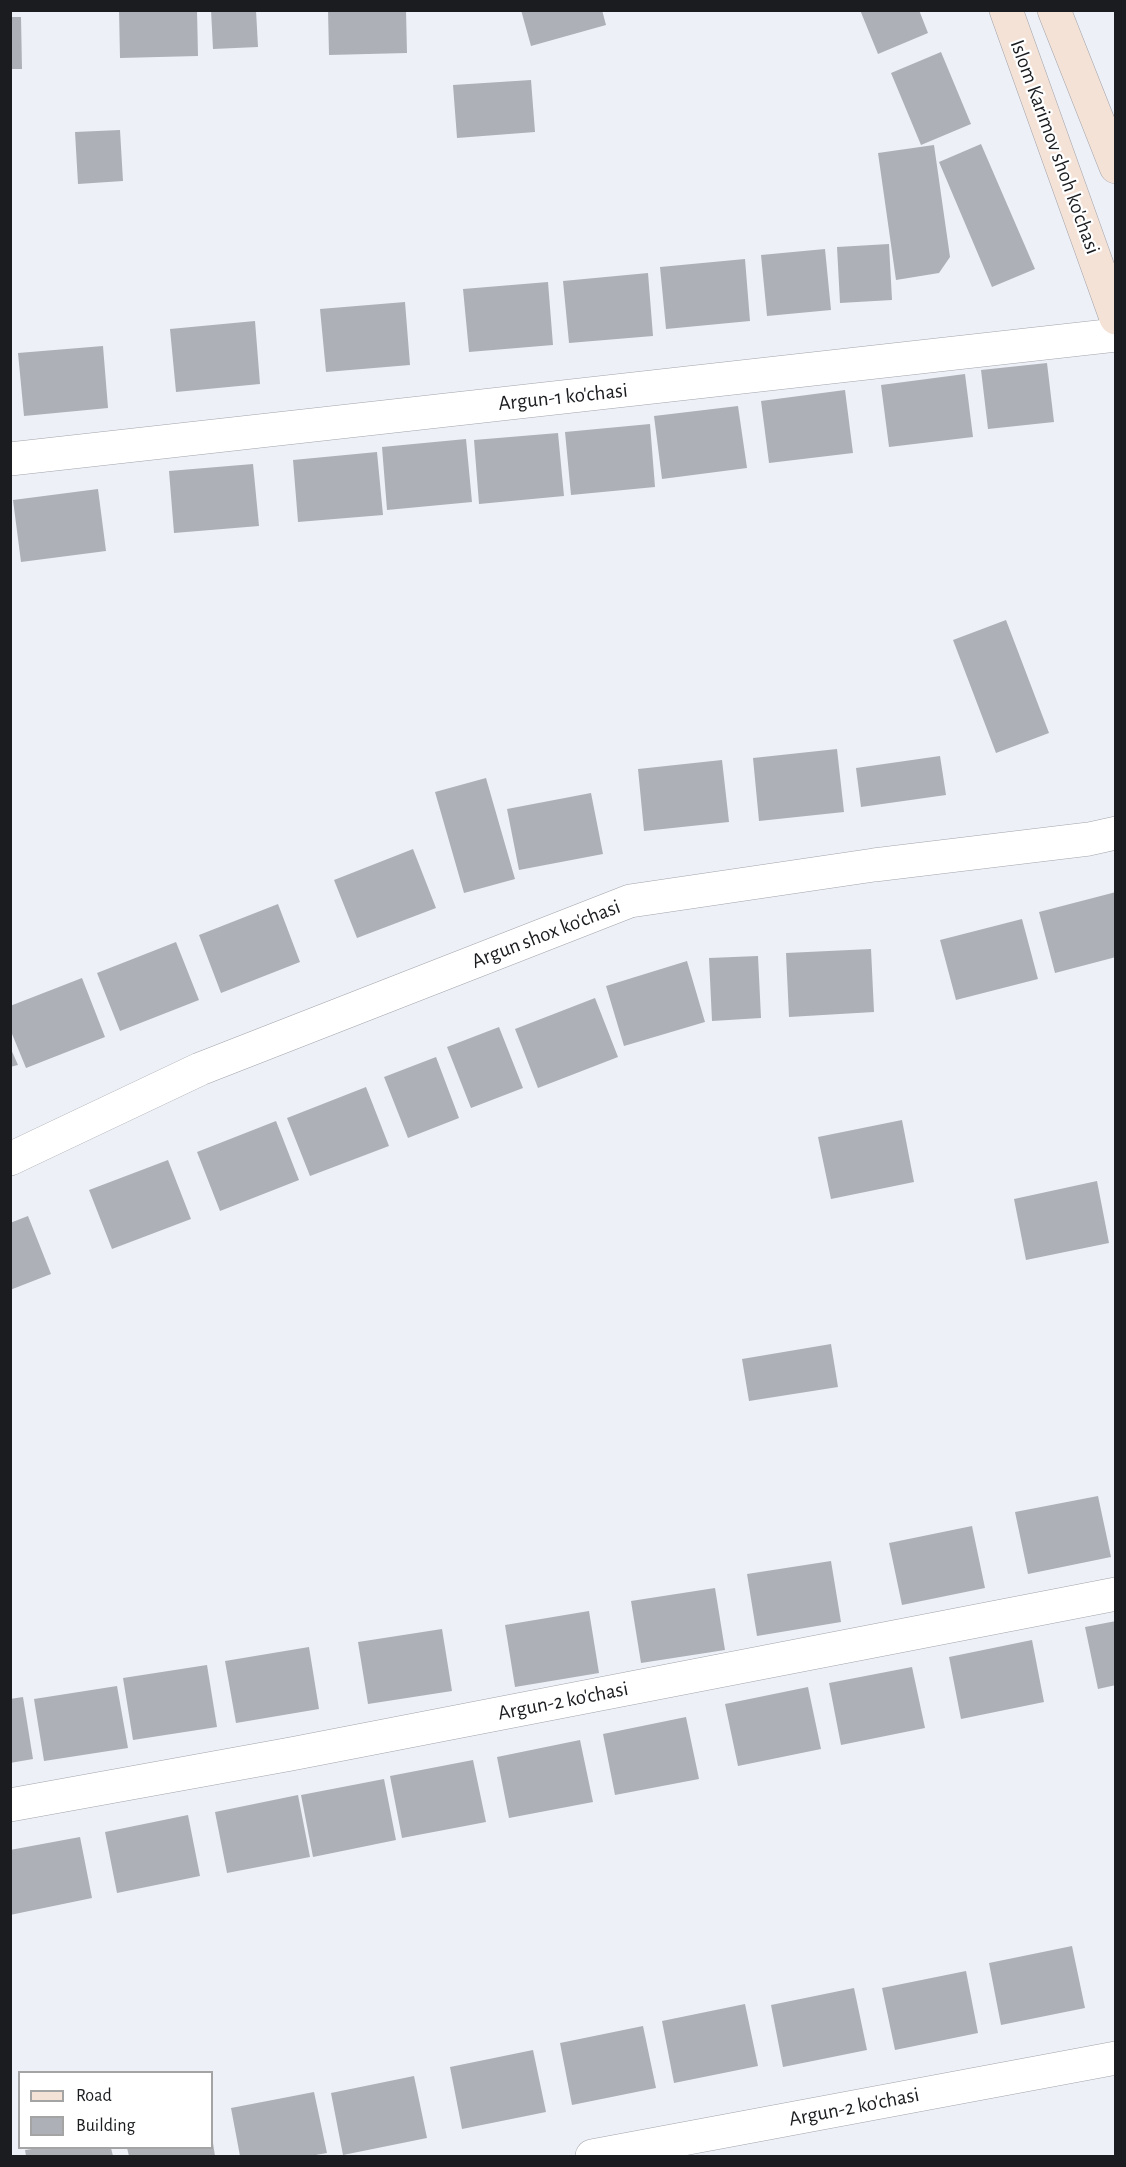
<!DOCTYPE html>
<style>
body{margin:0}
#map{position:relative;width:1126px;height:2167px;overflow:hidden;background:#eef0f7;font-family:"Alegreya Sans",sans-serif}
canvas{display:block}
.frame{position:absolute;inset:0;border:12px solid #1b1c1f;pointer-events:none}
.legend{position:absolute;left:18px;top:2071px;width:195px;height:78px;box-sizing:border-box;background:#fff;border:2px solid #a4a4a5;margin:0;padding:8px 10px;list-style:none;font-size:18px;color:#1b1c1f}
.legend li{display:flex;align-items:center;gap:12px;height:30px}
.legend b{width:30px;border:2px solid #a4a4a5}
</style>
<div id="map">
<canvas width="1126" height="2167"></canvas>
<div class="frame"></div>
<ul class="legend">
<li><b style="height:8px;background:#f5e2d6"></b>Road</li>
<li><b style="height:16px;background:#aeb0b7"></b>Building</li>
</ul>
</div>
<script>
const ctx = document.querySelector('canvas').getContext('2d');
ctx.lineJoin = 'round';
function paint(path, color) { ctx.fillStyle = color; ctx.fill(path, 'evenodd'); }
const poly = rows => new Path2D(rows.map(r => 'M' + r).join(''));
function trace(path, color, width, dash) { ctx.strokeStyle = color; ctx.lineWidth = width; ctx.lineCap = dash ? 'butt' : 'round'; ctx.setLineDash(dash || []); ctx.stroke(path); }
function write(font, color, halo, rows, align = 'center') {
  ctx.font = font + ' "Alegreya Sans",sans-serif'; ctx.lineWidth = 4.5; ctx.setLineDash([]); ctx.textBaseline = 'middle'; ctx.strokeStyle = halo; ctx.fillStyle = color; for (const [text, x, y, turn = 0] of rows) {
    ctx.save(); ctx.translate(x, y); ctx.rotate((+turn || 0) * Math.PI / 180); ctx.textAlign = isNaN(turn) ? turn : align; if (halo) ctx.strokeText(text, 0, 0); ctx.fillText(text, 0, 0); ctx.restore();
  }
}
paint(poly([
 [119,10,197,10,198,56,120,58],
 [211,10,256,10,258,47,213,49],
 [328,10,406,10,407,53,329,55],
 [521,10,602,10,606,25,531,46],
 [860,10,919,10,928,33,878,54],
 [10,17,21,17,22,69,10,69],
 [941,52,971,124,921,145,891,73],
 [531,80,535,132,457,138,453,85],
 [120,130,123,181,78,184,75,132],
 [981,144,1035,269,992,287,939,162],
 [934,145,950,257,939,273,896,280,878,153],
 [889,244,892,300,840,303,837,247],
 [825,249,831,310,767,316,761,255],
 [745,259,750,321,666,329,660,267],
 [648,273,653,336,569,343,563,281],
 [548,282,553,345,469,352,463,289],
 [405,302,410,365,326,372,320,309],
 [255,321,260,384,176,392,170,329],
 [103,346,108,408,24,416,18,353],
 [1047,363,1054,422,988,429,981,370],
 [965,374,973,437,889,447,881,385],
 [845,390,853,453,769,463,761,401],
 [738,406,747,468,662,479,654,416],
 [650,424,655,487,571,495,565,432],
 [558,433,564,496,479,504,474,440],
 [466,439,472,502,387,510,382,447],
 [377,452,383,515,298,522,293,460],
 [253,464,259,526,174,533,169,471],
 [98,489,106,551,21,562,13,500],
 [1006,620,1049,733,996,753,953,640],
 [837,749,844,812,759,821,753,758],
 [940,756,946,795,861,807,856,768],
 [722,760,729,822,644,831,638,769],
 [486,778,515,879,464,893,435,792],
 [591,793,603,854,519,870,507,809],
 [413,849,436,908,357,938,334,880],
 [1116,892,1116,957,1055,973,1039,912],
 [278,904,300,962,221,993,199,935],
 [1022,919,1038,979,956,1000,940,940],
 [176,942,199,1000,120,1031,97,973],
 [871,949,874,1012,789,1017,786,953],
 [758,956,761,1018,712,1021,709,958],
 [687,961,705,1022,624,1046,606,986],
 [82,978,105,1037,26,1068,10,1029,10,1006],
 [595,998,618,1057,538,1088,515,1029],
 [499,1027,523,1088,471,1108,447,1047],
 [10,1047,18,1065,10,1067],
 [436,1057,459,1118,408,1138,384,1077],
 [366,1087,389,1146,310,1176,287,1118],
 [902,1120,914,1182,831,1199,818,1137],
 [276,1121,299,1180,220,1211,197,1152],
 [168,1160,191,1219,112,1249,89,1190],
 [1097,1181,1109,1243,1026,1260,1014,1199],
 [28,1216,51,1274,10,1290,10,1223],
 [831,1344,838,1387,749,1401,742,1359],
 [1098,1496,1111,1557,1028,1574,1015,1512],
 [972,1526,985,1588,902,1605,889,1543],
 [831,1561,841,1622,757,1636,747,1574],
 [715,1588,725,1650,641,1663,631,1601],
 [589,1611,599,1673,515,1687,505,1625],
 [1116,1621,1116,1685,1098,1689,1085,1627],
 [442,1629,452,1691,368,1704,358,1642],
 [1032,1640,1044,1702,961,1719,949,1657],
 [309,1647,319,1709,236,1723,225,1661],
 [207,1665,217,1727,133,1740,123,1678],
 [912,1667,925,1728,841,1745,829,1683],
 [117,1686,128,1748,44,1761,34,1699],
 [808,1687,821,1749,738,1766,725,1704],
 [23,1697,33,1759,10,1763,10,1699],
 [686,1717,699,1779,615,1795,603,1734],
 [580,1740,593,1802,509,1818,497,1757],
 [473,1760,486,1822,402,1838,390,1776],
 [384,1779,396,1840,313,1857,301,1795],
 [298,1795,310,1857,227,1873,215,1812],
 [188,1815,200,1876,117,1893,105,1832],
 [80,1837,92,1898,10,1915,10,1850],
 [1072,1946,1085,2008,1001,2025,989,1963],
 [966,1971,978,2033,895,2050,882,1988],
 [854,1988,867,2050,783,2067,771,2005],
 [745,2004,758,2066,674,2083,662,2021],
 [643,2026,656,2088,572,2105,560,2043],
 [533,2050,546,2112,462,2129,450,2067],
 [414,2076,427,2138,343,2155,331,2093],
 [314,2092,327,2153,310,2156,240,2156,231,2108],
 [213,2143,215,2156,129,2156,127,2148,212,2148],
 [39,2148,111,2148,113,2156,26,2156,25,2150]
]), '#aeb0b7');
const minor = poly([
 [10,459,1116,335],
 [10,1805,291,1754,1116,1594],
 [592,2156,1116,2058]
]);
const tertiary = poly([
 [10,1159,200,1069,630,901,874,865,1089,839,1116,833]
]);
const secondary = poly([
 [1006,10,1116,318],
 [1054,10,1116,167]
]);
trace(minor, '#a1a4ab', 34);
trace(tertiary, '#a1a4ab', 34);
trace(secondary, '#a1a4ab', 34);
trace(minor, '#fff', 33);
trace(tertiary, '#fff', 33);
trace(secondary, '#f5e2d6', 33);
write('21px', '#1b1c1f', '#fff', [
 ["Islom Karimov shoh ko'chasi",1055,147,70],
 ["Argun-1 ko'chasi",563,397,-6],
 ["Argun shox ko'chasi",546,934,-21],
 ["Argun-2 ko'chasi",563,1701,-11],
 ["Argun-2 ko'chasi",854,2107,-11]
]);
</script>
